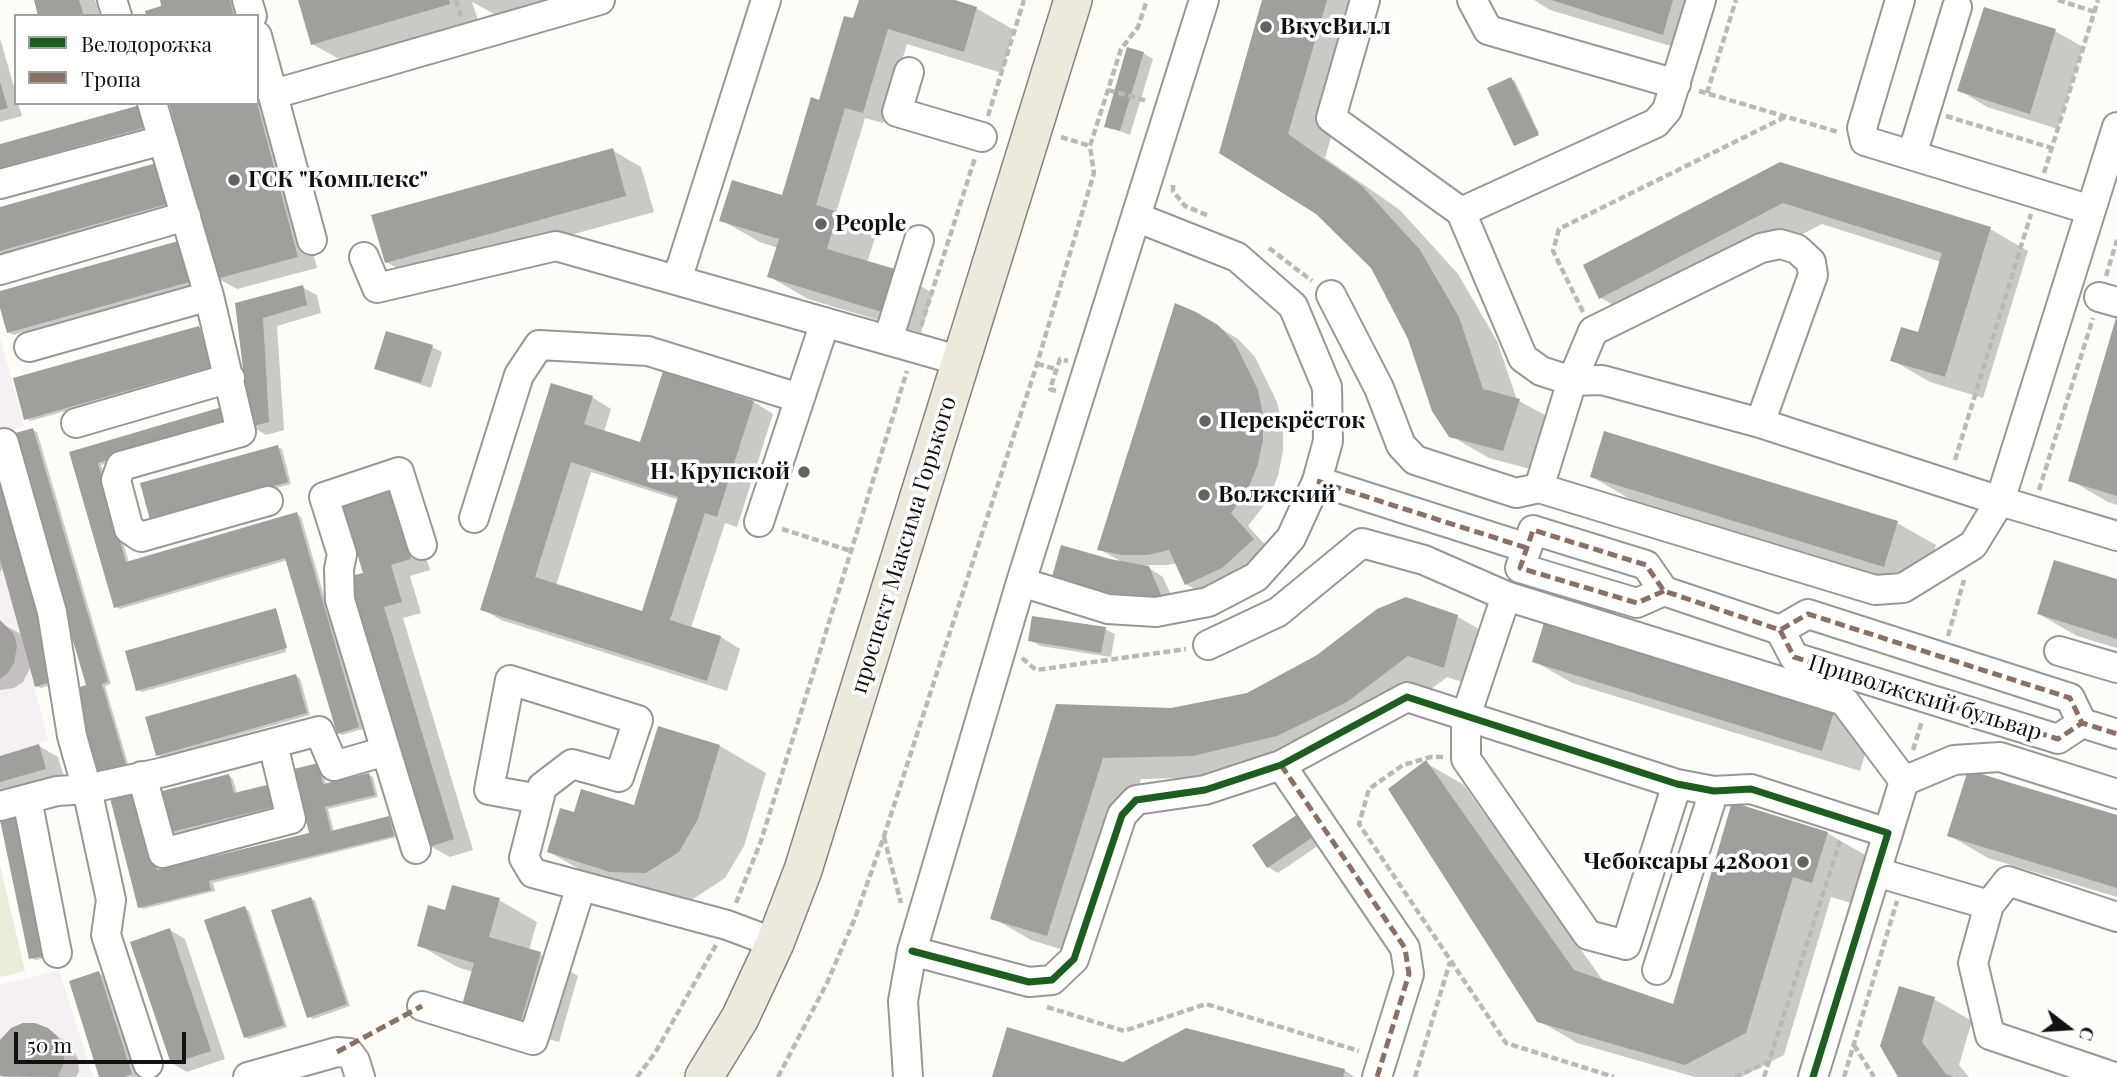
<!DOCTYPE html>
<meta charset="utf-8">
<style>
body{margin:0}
#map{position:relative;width:2117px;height:1077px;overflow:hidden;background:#fdfcf7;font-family:"Playfair Display",serif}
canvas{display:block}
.legend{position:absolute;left:14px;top:14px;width:245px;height:91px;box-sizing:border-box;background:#fff;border:2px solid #a0a0a0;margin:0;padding:9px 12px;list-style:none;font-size:21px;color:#111}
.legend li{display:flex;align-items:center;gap:14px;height:35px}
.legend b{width:35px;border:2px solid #a0a0a0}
.north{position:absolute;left:2033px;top:993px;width:70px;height:70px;-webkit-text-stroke:5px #fff;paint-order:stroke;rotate:107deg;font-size:19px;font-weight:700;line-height:28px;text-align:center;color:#111}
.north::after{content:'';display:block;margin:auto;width:24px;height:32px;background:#111;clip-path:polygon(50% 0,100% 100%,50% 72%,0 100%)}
.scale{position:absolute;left:14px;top:1032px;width:172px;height:32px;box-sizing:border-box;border:4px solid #111;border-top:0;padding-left:9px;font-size:21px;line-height:24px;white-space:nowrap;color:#111;-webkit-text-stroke:5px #fff;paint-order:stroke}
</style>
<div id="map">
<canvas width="2117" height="1077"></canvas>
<ul class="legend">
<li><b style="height:9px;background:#1b5e20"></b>Велодорожка</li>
<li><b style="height:9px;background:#8d6e63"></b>Тропа</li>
</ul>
<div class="north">С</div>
<div class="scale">50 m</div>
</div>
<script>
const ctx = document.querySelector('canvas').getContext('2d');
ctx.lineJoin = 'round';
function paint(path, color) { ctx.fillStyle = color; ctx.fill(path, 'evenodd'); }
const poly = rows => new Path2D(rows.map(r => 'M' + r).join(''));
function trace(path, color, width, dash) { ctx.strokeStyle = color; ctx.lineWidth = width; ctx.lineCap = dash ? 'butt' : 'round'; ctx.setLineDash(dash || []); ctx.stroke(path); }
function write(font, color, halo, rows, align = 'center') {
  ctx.font = font + ' "Playfair Display",serif'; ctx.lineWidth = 7; ctx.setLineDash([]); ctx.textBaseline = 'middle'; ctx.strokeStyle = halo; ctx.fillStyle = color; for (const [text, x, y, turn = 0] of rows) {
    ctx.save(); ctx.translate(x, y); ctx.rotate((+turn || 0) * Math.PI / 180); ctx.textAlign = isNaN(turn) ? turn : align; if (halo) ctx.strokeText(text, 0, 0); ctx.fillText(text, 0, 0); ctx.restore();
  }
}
paint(poly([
 [0,337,24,426,0,434],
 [0,560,48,739,39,744,0,756],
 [59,970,93,1077,0,1077,0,985]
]), '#f5f0f3');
paint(poly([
 [0,865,25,971,0,977]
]), '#e9eedb');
paint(poly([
 [36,0,95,0,100,16,40,16],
 [162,0,246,0,250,16,148,16,164,8],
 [300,0,552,0,496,15,472,2,478,20,341,60,312,44],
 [860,0,949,0,976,8,1014,30,1002,73,907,44,883,123,865,118,836,213,876,235,867,263,894,271,933,293,921,333,808,299,770,277,778,248,760,242,721,220,790,199,820,102,854,21],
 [1264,0,1371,0,1325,158,1400,210,1458,274,1497,341,1517,400,1558,422,1541,472,1489,458,1451,436,1409,339,1373,267,1317,213,1221,152],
 [1534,0,1698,0,1714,9,1701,55,1550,10],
 [2055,31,2083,47,2058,129,1987,107,1959,90],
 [0,38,16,94,16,103,18,103,22,116,0,122],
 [257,43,317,268,237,289,217,278,171,103,257,103],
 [1143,53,1153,59,1130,135,1106,126],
 [1511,79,1515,81,1539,133,1516,144],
 [143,106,153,128,0,170,0,146],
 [612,150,641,167,654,212,415,278,386,262],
 [159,163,175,205,0,254,0,208],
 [1780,164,1990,229,2028,251,1983,398,1930,382,1892,360,1919,334,1941,262,1822,224,1639,320,1601,298],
 [182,241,197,283,13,335,8,332,0,302,0,293],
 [302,287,317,295,321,313,277,326,284,430,266,435,251,426,237,305],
 [2117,322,2117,505,2108,502,2070,480],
 [1217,326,1238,339,1255,357,1277,402,1283,427,1283,451,1278,476,1268,500,1248,526,1268,548,1237,576,1201,593,1186,584,1177,563,1168,565,1144,565,1163,577,1177,609,1126,605,1122,562,1099,549],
 [199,328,203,330,214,369,30,421,26,418],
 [432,347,442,352,431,388,386,373,376,368],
 [664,373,754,402,773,414,737,527,725,523,691,628,721,637,740,649,727,691,501,620,482,609,592,397,611,409,604,432,641,444],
 [591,472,679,500,643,613,556,586],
 [231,427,101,465,129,563,297,514,301,517,363,729,342,735,338,733,288,560,120,609,116,607,71,454],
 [32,430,37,432,111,684,105,686,129,767,101,775,89,686],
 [1605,434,1897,523,1936,545,1922,588,1630,499,1592,477],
 [277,447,282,449,291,484,156,521],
 [0,460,58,683,41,688,36,686,31,666,23,682,14,688,0,690,0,623,23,635,4,566,0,572],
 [388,486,408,497,430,570,410,576,421,613,403,618,473,850,450,857,430,846,365,574],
 [2117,581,2117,648,2077,636,2039,614],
 [1406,599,1458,617,1496,639,1482,689,1447,677,1386,723,1233,777,1141,779,1086,957,1031,940,993,918,1057,705,1171,709,1248,695,1318,656],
 [276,610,286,652,142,692,138,690],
 [1105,629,1115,634,1111,657,1040,646,1030,640],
 [1534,661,1835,706,1873,728,1860,771,1572,683],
 [295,676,300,678,310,715,162,757,157,755],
 [659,728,720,746,766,773,744,846,725,878,693,899,658,897,595,878,549,852,635,807],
 [39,746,58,757,65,780,0,799,0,758],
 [1426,763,1464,785,1604,982,1674,1006,1827,833,1865,855,1851,903,1831,897,1784,1055,1741,1077,1695,1077,1577,1043,1538,1020],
 [318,765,322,767,326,785,369,775,373,777,378,797,328,809,334,832,389,818,393,821,397,837,213,883,215,891,143,909,139,907,142,795,161,871,311,834],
 [229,776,233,779,237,794,280,808,169,835,165,833],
 [19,815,52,957,35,960,31,958],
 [2117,817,2117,897,1988,858,1950,836],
 [1313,818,1328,839,1278,873,1268,867,1254,846],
 [311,898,315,901,350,1006,313,1019,308,1016],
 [499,900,537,922,529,950,540,954,578,976,559,1042,502,1026,473,972,457,967,419,945,446,912],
 [244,908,249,911,287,1027,249,1039,245,1037],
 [170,930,185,939,225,1059,187,1072,172,1063],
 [99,973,114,982,144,1077,101,1077],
 [1934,999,1972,1021,1959,1065,1969,1077,1900,1077],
 [47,1029,72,1046,78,1060,79,1071,76,1077,3,1077,0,1073,0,1043],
 [1123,1064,1344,1070,1355,1077,994,1077]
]), '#0003');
paint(poly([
 [34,0,79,0,84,16,38,16],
 [160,0,230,0,234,16,146,16,145,11,161,6],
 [298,0,449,0,450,4,311,45],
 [859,0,955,0,977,7,964,52,888,29,863,113,845,108,816,205,838,212,827,249,895,269,882,312,767,277,779,239,719,221,732,180,782,195,811,97,819,100,844,16,853,18],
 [1262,0,1327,0,1288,134,1362,186,1420,250,1459,317,1483,389,1520,399,1503,451,1449,437,1432,411,1408,339,1371,268,1316,214,1219,153],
 [1551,0,1673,0,1663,35],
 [1984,7,2056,29,2030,114,1957,91],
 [1127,47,1144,52,1120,131,1104,127],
 [1511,77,1539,135,1514,146,1487,88],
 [0,82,8,108,0,110],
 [169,103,257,103,298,257,216,279],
 [144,104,150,126,0,168,0,144],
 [613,148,626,196,385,263,371,215],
 [160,162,171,203,0,251,0,207],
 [1780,162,1991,227,1945,377,1890,361,1901,327,1918,332,1942,253,1783,203,1599,299,1583,265],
 [182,240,193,281,7,333,0,308,0,291],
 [303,285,307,305,263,318,269,422,250,427,235,303],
 [1175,303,1196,312,1218,325,1235,343,1258,390,1263,415,1263,439,1258,464,1248,489,1231,513,1254,539,1222,568,1185,585,1169,550,1148,555,1122,555,1097,550],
 [2116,318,2117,318,2117,496,2068,481],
 [199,326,211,367,24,420,13,378],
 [386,331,433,345,421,383,374,369],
 [663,371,754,401,717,517,705,513,670,620,721,636,707,681,480,610,551,383,593,396,584,424,640,442],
 [571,462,678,497,642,611,535,577],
 [222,407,227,425,98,463,126,562,297,512,359,727,337,734,285,558,114,608,69,452],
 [33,428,108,682,102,684,126,765,95,774,70,690,86,685,12,434],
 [1604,431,1898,521,1884,567,1590,477],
 [278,445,288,482,150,520,140,483],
 [0,475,54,681,35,687,0,560],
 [388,484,411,559,391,565,402,602,384,607,454,839,429,847,347,577,363,573,340,499],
 [1061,545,1110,559,1149,566,1164,602,1109,597,1051,580],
 [2054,560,2117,579,2117,639,2037,614],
 [1406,597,1458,615,1444,668,1408,656,1347,702,1277,736,1193,756,1103,758,1047,936,990,919,1056,704,1171,708,1247,693,1317,655,1377,609],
 [276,608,287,648,136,691,125,651],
 [1032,616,1106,627,1101,653,1028,641],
 [1546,616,1836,705,1822,751,1532,662],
 [0,620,14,634,17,646,14,663,8,673,0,679],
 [296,674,307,713,156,756,145,717],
 [658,726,720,745,698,819,679,852,646,873,610,872,547,852,560,808,574,812,581,789,634,805],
 [39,744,46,769,0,782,0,756],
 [1426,760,1574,970,1673,1004,1732,802,1828,832,1812,883,1793,877,1746,1033,1685,1065,1537,1022,1388,789],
 [318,763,323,784,369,773,375,795,325,807,331,831,389,816,394,836,209,881,211,890,138,908,110,798,138,791,157,870,309,833,294,769],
 [1968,770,2117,815,2117,888,1947,836],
 [229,774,234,793,271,784,277,806,163,834,154,793],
 [1304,810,1319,833,1267,868,1252,845],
 [19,813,49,955,29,959,0,820,0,817],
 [452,885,500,898,489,937,541,952,521,1021,462,1005,474,963,417,946,428,905,445,910],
 [311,897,347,1004,307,1018,271,910],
 [245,906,284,1025,244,1038,204,920],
 [170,928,211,1051,171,1064,130,942],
 [99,971,132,1074,124,1077,99,1077,69,981],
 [1899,986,1935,997,1922,1042,1946,1074,1954,1077,1898,1077,1880,1046],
 [23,1023,35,1023,48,1028,57,1036,64,1050,64,1062,58,1077,0,1076,0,1040,11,1028],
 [1007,1027,1123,1062,1186,1028,1345,1069,1343,1077,992,1077]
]), '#a19f9c');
const minor = poly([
 [112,0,117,16],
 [247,0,252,16],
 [1365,0,1331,118,1461,212,1523,358,1541,371,1572,381,1602,380,1760,423,2000,501,2117,536],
 [1472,0,1488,30,1676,84],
 [1900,0,1862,128,1865,141,2091,210],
 [257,36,312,240],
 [909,72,897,112,982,137],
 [274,94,600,0],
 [152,103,209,296,241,432,121,466,116,480,129,529,141,537,268,501],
 [1912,155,1957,7],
 [0,184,163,140],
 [1461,212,1656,123,1667,110,1701,0],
 [364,257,377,288,556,246,961,361],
 [0,270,186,216],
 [677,280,766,0],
 [1331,295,1379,388,1401,445,1415,460,1516,493,1539,488,1572,381,1593,331,1761,248,1780,244,1797,249,1811,262,1813,275,1760,423],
 [2099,297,2117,302],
 [888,340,919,240],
 [29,347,209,296],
 [76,423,230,378],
 [4,443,52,612,72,736,87,789,111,900,106,935,148,1064],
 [1317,481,1527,548],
 [1539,488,1875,590,1903,588,1973,545,2000,501,2117,127],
 [474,518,519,375,539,345,648,351,799,398],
 [759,522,825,322],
 [1021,582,1108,609,1156,612,1208,602,1256,577,1291,538,1317,481,1328,441,1327,387,1293,306,1237,257,1136,217],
 [1664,591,1637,603,1520,568,1533,530,1646,565,1664,591,1780,630,1808,614,2070,698,2082,723,2117,734],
 [1506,596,1844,701,1904,781],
 [1780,630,1794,657,2058,739,2082,723],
 [1208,645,1278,612,1362,543,1424,560,1506,596,1466,716,1466,759,1588,935,1626,945,1677,784],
 [2059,651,2117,668],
 [386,751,416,849],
 [1281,765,1405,948,1409,974,1377,1077],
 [142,776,163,853,291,819,273,744],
 [1904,781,1954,760,2000,757,2117,794],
 [27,799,57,953],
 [539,799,489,790,510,680,638,720,619,777,572,764,542,787,539,799,524,858,533,873,727,925,775,943],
 [0,806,57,791,87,789,164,772,319,731,334,766,386,751,340,600,339,569,342,554,324,497,399,472,422,545],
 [1876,872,1989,905],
 [912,951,1029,982,1052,980,1074,959,1122,815,1136,800,1205,790,1281,765,1407,697,1677,784,1714,791,1751,789,1888,833],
 [1657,970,1714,791],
 [422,1006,533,1040,581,886],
 [248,1077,337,1052,349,1053,355,1061,360,1077],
 [908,1077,903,1001,912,951,1021,582,1204,0],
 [1813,1077,1904,781],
 [2114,1077,1990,1035,1973,963,1989,905,2008,881,2117,917]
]);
const major = poly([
 [704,1077,740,1018,775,943,803,870,1073,0]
]);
trace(minor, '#979795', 32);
trace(major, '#858482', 40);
trace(poly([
 [456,0,461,16],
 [2058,0,2095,12],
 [1108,90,1147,101],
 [1699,91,1838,132],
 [1707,93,1736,0],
 [988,116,1024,0],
 [1946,116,2052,148],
 [1061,137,1090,146],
 [2044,173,2098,0],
 [1173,185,1173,191,1185,206,1209,216],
 [1269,248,1312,281],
 [2106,276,2117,240],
 [1583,312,1553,251,1559,229,1785,117],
 [921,326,975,158],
 [1037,364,1056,369],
 [1056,391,1050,389,1060,359,1068,361],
 [1955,460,2031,214],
 [2039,490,2093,318],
 [782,529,851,551],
 [1948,636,1964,580],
 [1022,658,1036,670,1186,649],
 [1913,750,1922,721],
 [1443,757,1431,757,1403,765,1369,789,1359,824,1506,1043,1614,1077],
 [884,837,901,903],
 [736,903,761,841,907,371],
 [1047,1007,1124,1031,1206,1004,1359,1051],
 [1854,1045,1874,1077],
 [637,1077,655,1053,716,945],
 [778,1077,827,983,855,918,884,836,1037,364,1094,173,1090,146,1121,49,1138,27,1147,0],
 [1415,1077,1450,962],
 [1735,1077,1768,1062],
 [1764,1077,1840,841],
 [1844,1077,1897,901]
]), '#b9b9b8', 4.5, [7, 3.5]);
trace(minor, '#fffffe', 28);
trace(major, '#ede9dc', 37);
trace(poly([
 [1317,481,1527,548],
 [1664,591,1637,603,1520,568,1533,530,1646,565,1664,591,1780,630,1808,614,2070,698,2082,723,2117,734],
 [1780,630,1794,657,2058,739,2082,723],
 [1281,765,1405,948,1409,974,1377,1077],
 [337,1052,422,1006]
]), '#8d6e63', 5, [10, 5]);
trace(poly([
 [912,951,1029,982,1052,980,1074,959,1122,815,1136,800,1205,790,1281,765,1407,697,1677,784,1714,791,1751,789,1888,833,1813,1077]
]), '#1b5e20', 7);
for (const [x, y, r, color] of [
 [1266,27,7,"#646362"],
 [234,180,7,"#646362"],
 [821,224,7,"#646362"],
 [1205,421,7,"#646362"],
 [804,472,7,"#646362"],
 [1204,495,7,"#646362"],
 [1803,862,7,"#646362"]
]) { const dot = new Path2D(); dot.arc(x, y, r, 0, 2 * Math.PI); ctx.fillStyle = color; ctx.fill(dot); trace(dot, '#fff', 2.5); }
write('bold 23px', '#111', '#fff', [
 ["ВкусВилл",1280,27],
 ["ГСК \"Комплекс\"",248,180],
 ["People",835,224],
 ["Перекрёсток",1219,421],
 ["Н. Крупской",790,472,"right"],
 ["Волжский",1218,495],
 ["Чебоксары 428001",1789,862,"right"]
], 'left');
write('23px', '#111', '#fff', [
 ["проспект Максима Горького",904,545,-73],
 ["Приволжский бульвар",1925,698,17]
]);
</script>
